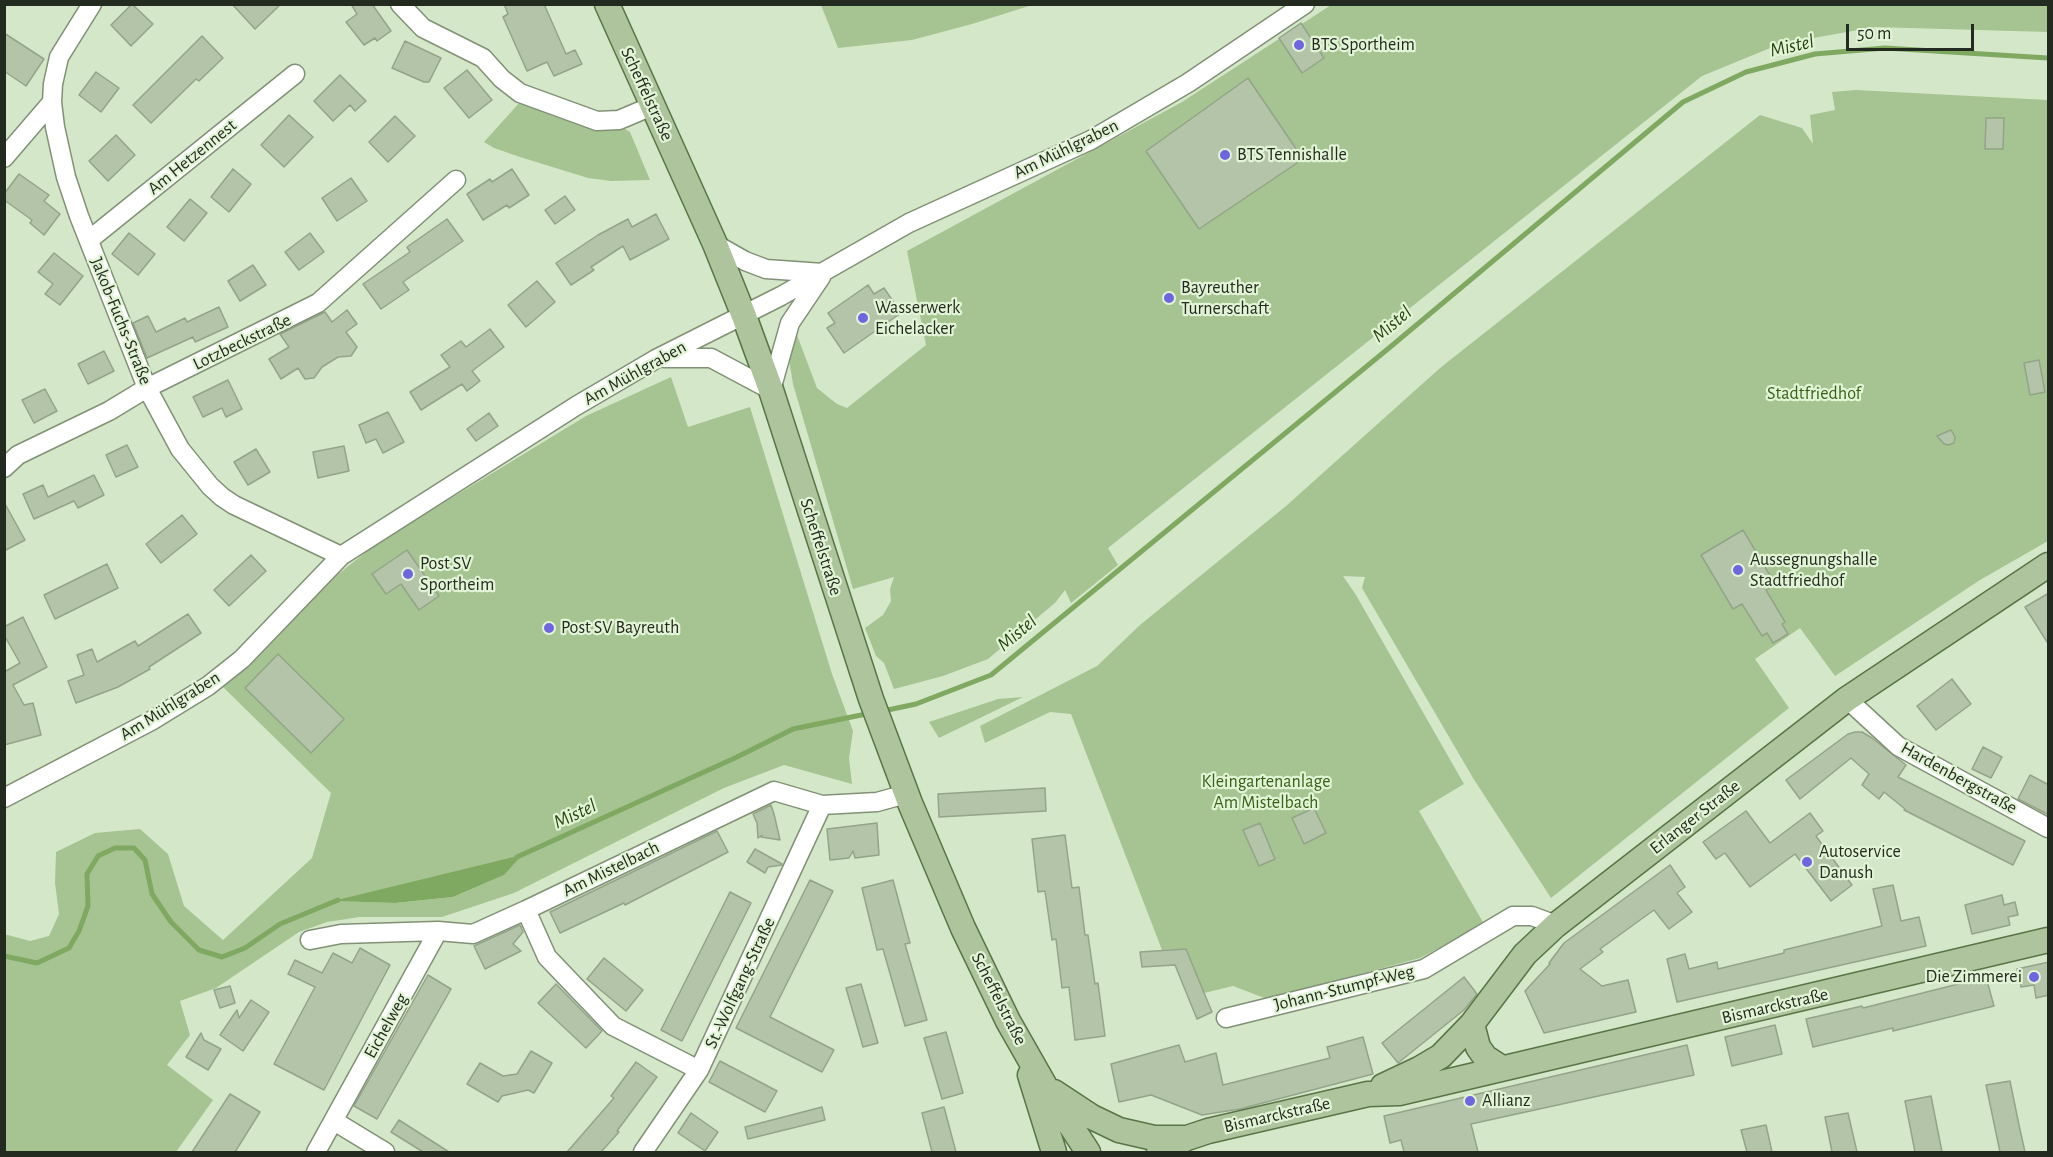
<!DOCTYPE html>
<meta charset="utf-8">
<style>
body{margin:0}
#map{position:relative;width:2053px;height:1157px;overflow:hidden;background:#d5e7c9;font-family:"Alegreya Sans",sans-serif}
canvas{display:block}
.frame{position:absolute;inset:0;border:6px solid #232a1f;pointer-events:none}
.scale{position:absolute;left:1846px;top:24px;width:128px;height:27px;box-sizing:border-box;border:3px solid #232a1f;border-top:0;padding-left:8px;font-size:18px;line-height:21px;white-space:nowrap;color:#232a1f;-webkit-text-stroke:4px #e2f4d6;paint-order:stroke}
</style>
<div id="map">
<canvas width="2053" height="1157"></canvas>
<div class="frame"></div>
<div class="scale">50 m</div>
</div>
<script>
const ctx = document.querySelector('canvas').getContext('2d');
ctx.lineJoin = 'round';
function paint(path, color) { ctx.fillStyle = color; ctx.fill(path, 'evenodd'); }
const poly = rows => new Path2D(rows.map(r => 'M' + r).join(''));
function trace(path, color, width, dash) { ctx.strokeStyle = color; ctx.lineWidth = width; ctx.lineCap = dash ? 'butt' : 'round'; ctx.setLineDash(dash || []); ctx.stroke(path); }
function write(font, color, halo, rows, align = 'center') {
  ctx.font = font + ' "Alegreya Sans",sans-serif'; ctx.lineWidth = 4.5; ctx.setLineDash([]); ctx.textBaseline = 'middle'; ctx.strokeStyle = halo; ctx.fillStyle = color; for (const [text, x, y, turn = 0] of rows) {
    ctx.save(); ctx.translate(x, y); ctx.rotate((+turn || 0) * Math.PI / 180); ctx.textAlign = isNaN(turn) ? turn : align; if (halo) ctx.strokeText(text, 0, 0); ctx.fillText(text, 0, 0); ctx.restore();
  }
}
paint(poly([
 [821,5,1032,5,972,24,912,40,838,48],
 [1331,5,2048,5,2048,32,1875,27,1780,44,1702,76,1108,548,1118,565,1071,603,1065,590,1055,603,988,659,943,676,894,689,884,663,876,656,865,628,883,615,891,601,890,589,894,577,853,589,793,384,789,360,792,344,797,335,817,388,837,404,847,408,926,345,907,251,1182,102],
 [1856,90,2048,100,2048,541,1980,580,1835,676,1800,628,1755,659,1789,708,1551,898,1473,778,1362,588,1365,577,1343,576,1356,595,1464,784,1419,811,1484,924,1420,958,1267,999,1233,986,1204,993,1186,949,1162,950,1071,714,1050,712,985,743,980,726,1097,666,1140,625,1286,506,1440,368,1760,115,1802,128,1813,144,1810,115,1835,110,1832,92],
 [520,102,625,129,630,132,650,180,611,181,588,178,520,157,494,148,484,142],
 [671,377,688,427,750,407,832,674,853,731,849,758,852,784,784,765,724,788,514,893,442,917,360,917,327,922,299,932,216,988,180,1001,190,1035,167,1065,213,1100,176,1152,5,1152,4,934,30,941,49,936,59,914,55,883,56,852,95,833,140,829,168,854,184,906,223,940,312,858,331,793,221,685,327,583,376,544,586,416],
 [504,875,453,897,395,903,336,901,393,888],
 [1023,697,939,738,929,722,998,699]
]), '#a6c492');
paint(poly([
 [522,855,504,875,453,897,395,903,333,901]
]), '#7fa861');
trace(poly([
 [883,711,916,704,991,675,1389,348,1683,102,1746,72,1815,54,1885,48,2048,58],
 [517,857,737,757,793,729,871,713],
 [4,956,37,963,69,948,79,931,88,906,87,874,98,856,115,848,134,848,145,860,152,894,171,922,199,950,222,957,245,948,280,924,338,900]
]), '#7fa861', 5);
const building = poly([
 [132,4,153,24,131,46,111,25,132,4],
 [232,4,281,4,255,29,232,4],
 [351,4,372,4,391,31,377,41,375,38,364,45,346,22,357,14,351,4],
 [504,4,544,4,566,54,575,50,582,64,554,76,547,62,527,71,503,17,508,14,504,4],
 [1301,23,1324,58,1302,73,1279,38,1301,23],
 [4,33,44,59,26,86,4,71,4,33],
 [202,36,223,58,199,81,196,79,151,123,133,105,202,36],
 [405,41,441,58,429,82,424,82,392,68,405,41],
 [467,70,492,100,469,118,444,88,467,70],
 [96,72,119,88,101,112,79,95,96,72],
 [340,75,366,101,355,111,350,105,333,121,314,101,340,75],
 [1248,78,1303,159,1199,229,1146,151,1248,78],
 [289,115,313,137,284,167,261,145,289,115],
 [395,116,415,136,388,162,369,142,395,116],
 [1986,118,2004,118,2003,149,1985,149,1986,118],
 [116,135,135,155,108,181,89,161,116,135],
 [233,169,251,184,229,212,211,197,233,169],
 [512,169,529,195,509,208,507,205,483,220,467,194,490,179,492,182,512,169],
 [19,174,49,195,44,201,60,214,44,235,30,223,32,220,4,200,4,194,19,174],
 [351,178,367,201,337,221,322,198,351,178],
 [565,196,575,210,555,224,545,210,565,196],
 [190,199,207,213,184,241,167,227,190,199],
 [656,214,669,239,630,260,623,246,591,267,594,270,571,285,556,263,598,235,628,219,632,227,656,214],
 [447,219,463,241,403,282,409,290,381,309,363,284,410,252,407,247,447,219],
 [129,233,155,254,138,275,112,254,129,233],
 [310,233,324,252,299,270,285,252,310,233],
 [54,253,83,276,60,305,45,294,53,284,38,272,54,253],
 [253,265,266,285,240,301,228,281,253,265],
 [537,281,555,302,526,327,508,305,537,281],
 [868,285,874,294,884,288,901,313,844,353,827,328,835,323,828,313,868,285],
 [219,307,228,327,195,342,193,337,147,358,133,323,148,316,156,332,185,318,187,322,219,307],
 [347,310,357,324,346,332,357,347,351,356,338,357,322,367,314,378,305,379,298,368,281,379,269,359,289,347,280,334,325,312,332,322,347,310],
 [490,329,504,347,472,371,480,381,467,391,462,384,421,410,410,392,450,367,441,355,461,341,466,347,490,329],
 [104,351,114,371,88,384,78,364,104,351],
 [2039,360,2045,392,2030,395,2024,363,2039,360],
 [228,380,242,409,226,417,222,408,203,417,193,397,228,380],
 [45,389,57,411,34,423,22,400,45,389],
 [388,412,404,442,383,453,376,439,366,443,359,425,388,412],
 [489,413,498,426,476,441,467,429,489,413],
 [1951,430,1955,437,1954,443,1949,445,1944,444,1937,436,1951,430],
 [127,445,138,467,116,477,106,455,127,445],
 [344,446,349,471,318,478,313,452,344,446],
 [256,449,270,472,248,485,234,462,256,449],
 [94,475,104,495,78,508,74,501,34,519,23,494,43,485,48,497,94,475],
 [4,502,25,540,4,551,4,502],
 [182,515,197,534,161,563,146,544,182,515],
 [1743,530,1775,584,1766,590,1785,622,1782,624,1788,634,1773,643,1767,633,1762,636,1742,604,1733,609,1701,555,1743,530],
 [407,550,439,596,419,610,401,584,386,594,372,574,407,550],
 [251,555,266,571,229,606,214,590,251,555],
 [107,564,118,588,55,619,44,595,107,564],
 [2049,593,2049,645,2025,607,2049,593],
 [188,614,201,633,149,667,150,669,118,687,76,703,68,681,84,675,77,655,92,649,97,662,135,641,138,646,188,614],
 [23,617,47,667,13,685,24,705,33,703,41,735,4,745,4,668,6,671,20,663,4,635,4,627,23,617],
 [278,654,344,719,311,753,245,688,278,654],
 [1952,679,1971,704,1936,730,1917,706,1952,679],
 [1855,732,1862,732,1872,738,1906,765,1898,777,2025,841,2013,865,1904,810,1905,809,1884,792,1879,799,1862,785,1869,774,1851,758,1800,799,1786,780,1848,734,1855,732],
 [1983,747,2002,757,1991,778,1972,769,1983,747],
 [2030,775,2049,785,2049,815,2018,799,2030,775],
 [1045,788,1046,811,939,817,938,794,1045,788],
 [771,805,774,814,780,840,761,837,762,835,758,838,757,823,753,814,771,805],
 [1314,808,1326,833,1304,844,1292,818,1314,808],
 [1746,811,1770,843,1810,813,1823,831,1816,836,1852,885,1831,901,1795,854,1750,887,1725,853,1716,859,1703,842,1746,811],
 [877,823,879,855,855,858,853,851,849,858,830,860,827,829,877,823],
 [1260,823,1275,859,1259,866,1243,830,1260,823],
 [717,831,728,852,625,905,624,903,560,933,550,912,717,831],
 [1065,835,1072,888,1079,887,1085,935,1088,935,1095,984,1098,983,1105,1036,1075,1040,1069,987,1062,988,1056,939,1052,940,1045,891,1038,892,1032,839,1065,835],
 [755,849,782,864,782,865,768,867,765,873,747,862,755,849],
 [1670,865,1685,887,1677,893,1692,912,1669,929,1654,910,1600,949,1603,952,1580,969,1602,986,1628,980,1636,1012,1544,1033,1525,991,1550,964,1549,963,1564,943,1670,865],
 [810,880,833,891,770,1017,834,1050,822,1072,736,1028,810,880],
 [893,880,910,943,905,944,927,1020,905,1026,883,949,877,950,862,888,893,880],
 [1893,885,1901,921,1919,917,1926,946,1677,1002,1667,959,1685,954,1689,969,1717,962,1718,969,1784,953,1784,950,1882,926,1873,889,1893,885],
 [730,892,751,903,682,1041,661,1030,730,892],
 [2002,895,2004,905,2015,902,2018,915,2008,917,2010,925,1972,934,1965,905,2002,895],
 [520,925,523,932,513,944,521,951,485,969,474,946,520,925],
 [360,948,390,965,324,1090,274,1064,315,987,288,974,295,960,322,973,333,953,352,963,360,948],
 [1186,949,1212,1012,1197,1019,1175,965,1142,967,1140,952,1186,949],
 [604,958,643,990,626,1011,587,979,604,958],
 [2049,962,2049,995,2036,998,2034,985,2021,987,2017,969,2049,962],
 [428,975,451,989,377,1119,354,1106,428,975],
 [1464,977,1477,994,1464,1010,1398,1063,1382,1043,1464,977],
 [1986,977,1994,1006,1893,1031,1893,1028,1813,1047,1806,1019,1862,1006,1863,1008,1986,977],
 [556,984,602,1031,586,1048,538,1003,556,984],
 [861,984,878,1043,863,1047,846,988,861,984],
 [230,986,235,1003,220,1008,214,990,230,986],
 [251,1000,269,1012,243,1051,220,1035,237,1010,239,1018,251,1000],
 [1775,1025,1782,1054,1732,1066,1725,1037,1775,1025],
 [946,1032,963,1093,942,1099,924,1038,946,1032],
 [201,1033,204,1040,221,1049,208,1070,186,1057,201,1033],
 [1363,1037,1373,1074,1240,1109,1202,1115,1151,1095,1119,1102,1111,1064,1179,1045,1185,1062,1216,1053,1223,1085,1330,1058,1327,1047,1363,1037],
 [1687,1045,1694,1075,1471,1124,1478,1152,1404,1152,1401,1140,1390,1143,1384,1116,1687,1045],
 [531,1051,552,1063,534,1093,528,1090,502,1096,498,1102,467,1084,480,1063,503,1076,517,1074,531,1051],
 [720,1061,777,1091,765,1112,709,1082,720,1061],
 [636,1062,657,1077,617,1131,619,1132,601,1152,567,1152,614,1098,611,1096,636,1062],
 [2010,1081,2019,1125,2025,1152,2000,1152,1986,1085,2010,1081],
 [230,1094,260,1112,235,1152,192,1152,230,1094],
 [1931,1096,1942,1152,1915,1152,1905,1101,1931,1096],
 [822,1107,825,1120,748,1139,745,1127,822,1107],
 [944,1107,956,1152,932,1152,922,1113,944,1107],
 [691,1113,718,1132,705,1151,678,1133,691,1113],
 [1848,1113,1857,1152,1832,1152,1825,1117,1848,1113],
 [399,1120,449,1152,423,1152,391,1132,399,1120],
 [1766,1125,1772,1152,1747,1152,1741,1130,1766,1125]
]);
paint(building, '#b3c4a8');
trace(building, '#93a488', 1.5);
const minor = poly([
 [92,4,59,57,53,84,52,102,55,127,66,177,79,216,147,388,180,449,210,486,222,497,234,505,341,556],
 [400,4,423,28,483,58,502,79,520,93,597,121,619,120,652,106],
 [4,158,52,102],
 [89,240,295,74],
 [715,244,745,261,766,269,823,273],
 [664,358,711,358,771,390,790,323,821,277],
 [4,468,18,455,109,411,147,388,318,303,456,180],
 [1847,699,1898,746,2048,828],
 [4,798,151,721,208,686,242,659,341,556,576,406,656,359,781,296,909,223,1091,140,1188,83,1305,4],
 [526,910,547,957,613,1026,699,1070],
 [310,940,341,934,438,931,473,934,526,910,774,791,822,805,877,802,906,794],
 [1226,1018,1424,969,1513,916,1532,916,1556,925],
 [334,1121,385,1152],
 [316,1152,438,931],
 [643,1152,699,1070,822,805]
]);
const major = poly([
 [607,4,715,244,744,316,771,390,871,699,910,803,963,928,1008,1021,1045,1086,1088,1152],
 [1472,1024,1478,1047,1485,1057,1502,1068],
 [1030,1075,1054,1152],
 [1383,1086,1419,1069,1441,1056,1472,1024,1525,954,1556,925,1847,699,2048,565],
 [1054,1092,1092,1117,1119,1130,1154,1138,1185,1138],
 [1159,1152,1187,1138,1208,1131,1368,1094,1399,1093,2048,940]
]);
trace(minor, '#809176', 21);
trace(major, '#597446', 27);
trace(minor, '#fff', 18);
trace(major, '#adc49d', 24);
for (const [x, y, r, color] of [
 [1299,45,6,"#6f65df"],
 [1225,155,6,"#6f65df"],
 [1169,298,6,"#6f65df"],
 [863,318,6,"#6f65df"],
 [1738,570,6,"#6f65df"],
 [408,574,6,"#6f65df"],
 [549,628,6,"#6f65df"],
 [1807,862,6,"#6f65df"],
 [2034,977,6,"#6f65df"],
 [1470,1101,6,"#6f65df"]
]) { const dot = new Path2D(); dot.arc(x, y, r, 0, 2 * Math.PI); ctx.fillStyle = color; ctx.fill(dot); trace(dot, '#e2f4d6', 2); }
write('18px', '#232a1f', '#e2f4d6', [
 ["BTS Sportheim",1311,45],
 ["BTS Tennishalle",1237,155],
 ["Bayreuther",1181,288],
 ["Turnerschaft",1181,309],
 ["Wasserwerk",875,308],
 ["Eichelacker",875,329],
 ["Aussegnungshalle",1750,560],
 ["Stadtfriedhof",1750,581],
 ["Post SV",420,564],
 ["Sportheim",420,585],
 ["Post SV Bayreuth",561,628],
 ["Autoservice",1819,852],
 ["Danush",1819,873],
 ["Die Zimmerei",2022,977,"right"],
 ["Allianz",1482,1101]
], 'left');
write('18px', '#232a1f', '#e2f4d6', [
 ["Scheffelstraße",647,94,65],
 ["Am Mühlgraben",1066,149,-26],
 ["Am Hetzennest",192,157,-39],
 ["Jakob-Fuchs-Straße",121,321,68],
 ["Lotzbeckstraße",242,342,-26],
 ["Am Mühlgraben",635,373,-29],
 ["Scheffelstraße",821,547,72],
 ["Am Mühlgraben",170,706,-32],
 ["Hardenbergstraße",1959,778,29],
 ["Erlanger Straße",1695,817,-38],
 ["Am Mistelbach",611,869,-26],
 ["St.-Wolfgang-Straße",740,983,-65],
 ["Johann-Stumpf-Weg",1344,988,-14],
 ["Scheffelstraße",999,999,63],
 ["Bismarckstraße",1775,1006,-13],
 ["Eichelweg",386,1026,-61],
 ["Bismarckstraße",1277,1115,-13]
]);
write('18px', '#395f15', '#e2f4d6', [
 ["Stadtfriedhof",1814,394],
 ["Kleingartenanlage",1266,782],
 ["Am Mistelbach",1266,803]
]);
write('italic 20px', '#284210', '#e2f4d6', [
 ["Mistel",1792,46,-13],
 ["Mistel",1392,324,-40],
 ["Mistel",1017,633,-40],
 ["Mistel",575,814,-25]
]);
</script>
